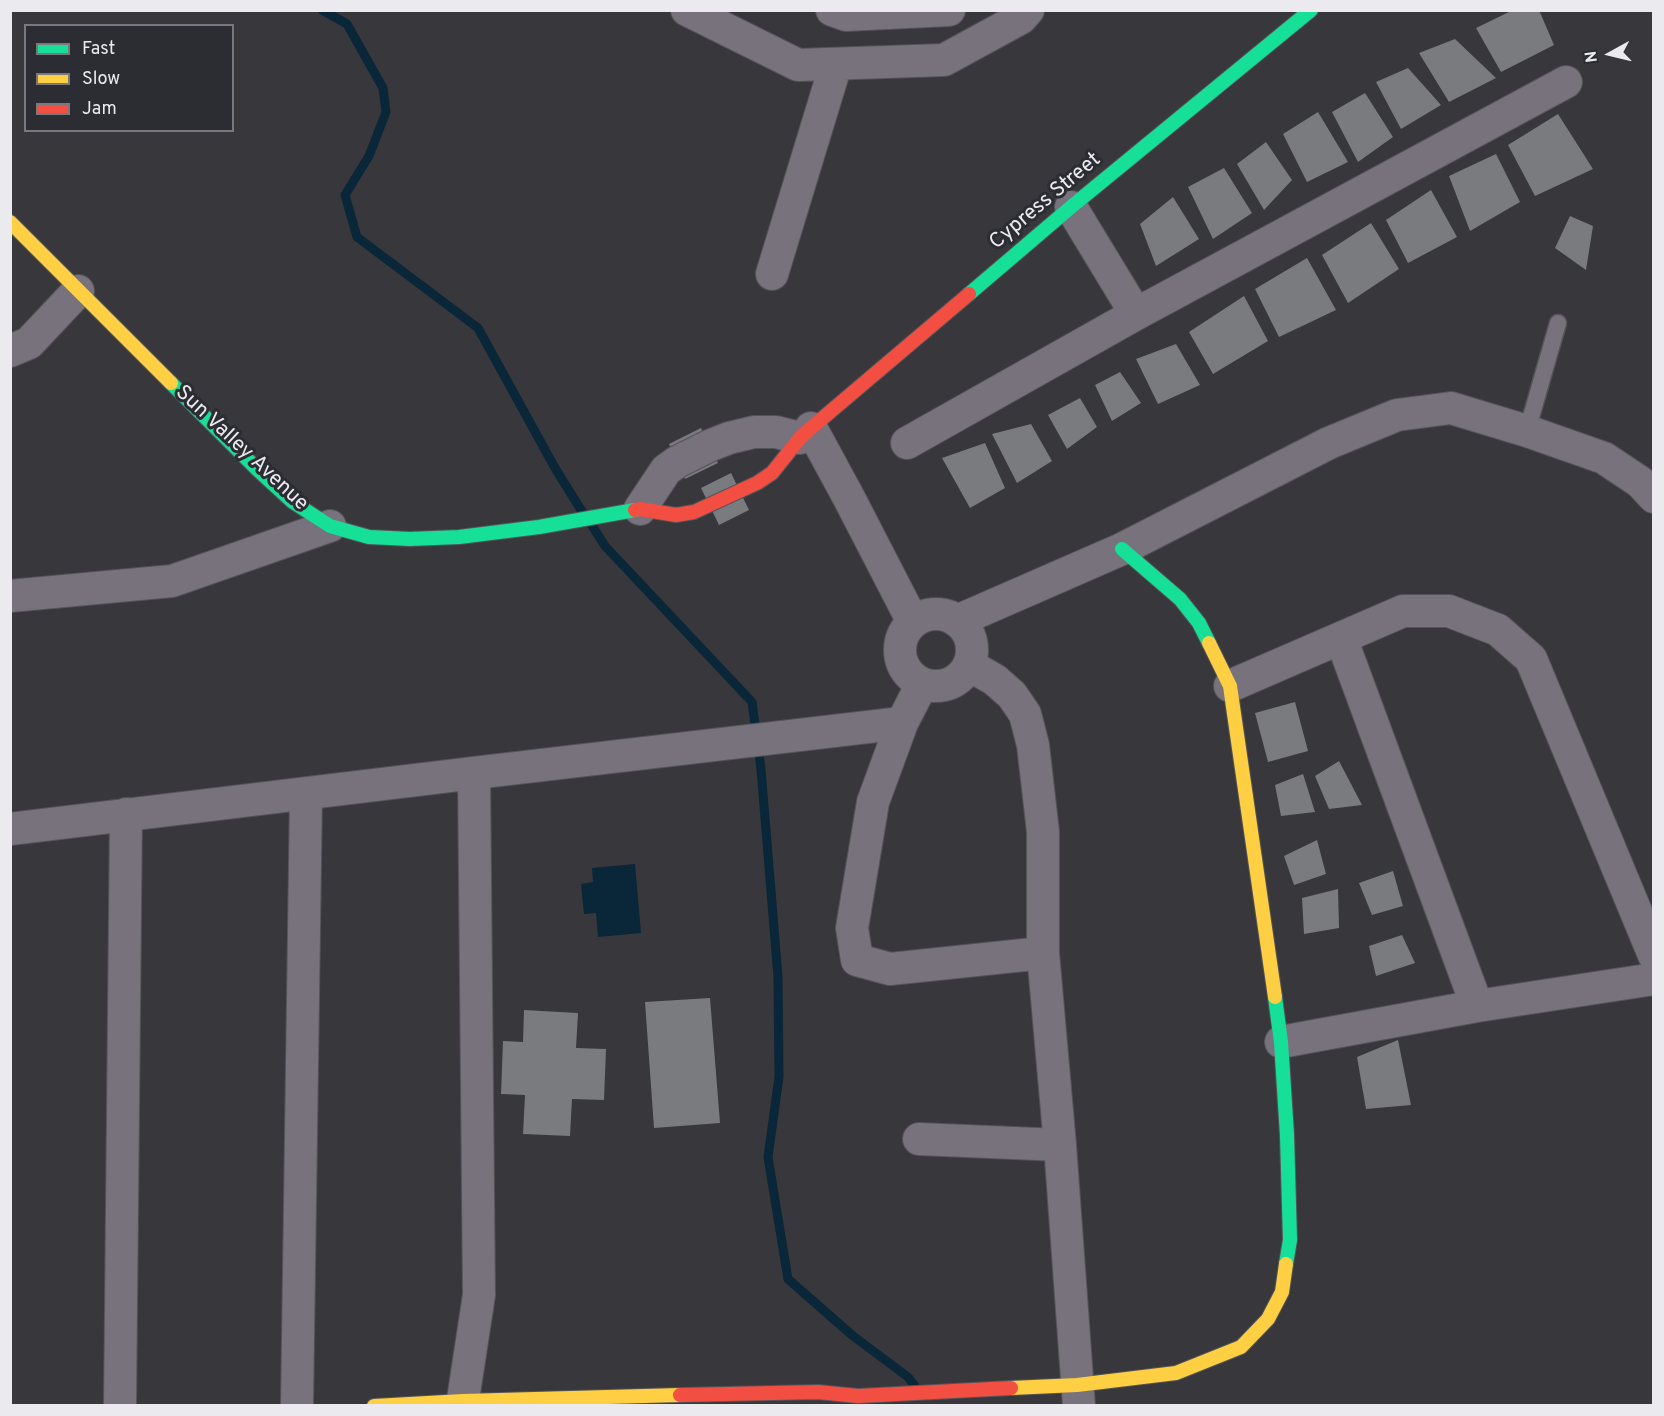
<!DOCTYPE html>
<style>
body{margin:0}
#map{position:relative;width:1664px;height:1416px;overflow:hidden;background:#37373c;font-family:Overpass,sans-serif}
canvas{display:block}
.frame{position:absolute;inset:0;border:12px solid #eaeaef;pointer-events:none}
.legend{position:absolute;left:24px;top:24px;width:210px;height:108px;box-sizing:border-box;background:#2c2c33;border:2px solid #78787e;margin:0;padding:8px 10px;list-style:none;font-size:18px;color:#eaeaef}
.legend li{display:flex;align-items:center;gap:12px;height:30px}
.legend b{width:30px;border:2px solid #78787e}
.north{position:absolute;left:1580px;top:24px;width:60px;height:60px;-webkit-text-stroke:4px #2c2c33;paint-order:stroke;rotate:262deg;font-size:16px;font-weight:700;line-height:24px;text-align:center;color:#eaeaef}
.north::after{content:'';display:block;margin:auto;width:21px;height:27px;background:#eaeaef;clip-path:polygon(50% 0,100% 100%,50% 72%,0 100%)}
</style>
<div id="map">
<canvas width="1664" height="1416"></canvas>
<div class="frame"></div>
<ul class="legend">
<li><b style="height:8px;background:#16e098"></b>Fast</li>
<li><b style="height:8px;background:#ffcf43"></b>Slow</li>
<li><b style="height:8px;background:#f24e42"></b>Jam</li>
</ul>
<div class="north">N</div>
</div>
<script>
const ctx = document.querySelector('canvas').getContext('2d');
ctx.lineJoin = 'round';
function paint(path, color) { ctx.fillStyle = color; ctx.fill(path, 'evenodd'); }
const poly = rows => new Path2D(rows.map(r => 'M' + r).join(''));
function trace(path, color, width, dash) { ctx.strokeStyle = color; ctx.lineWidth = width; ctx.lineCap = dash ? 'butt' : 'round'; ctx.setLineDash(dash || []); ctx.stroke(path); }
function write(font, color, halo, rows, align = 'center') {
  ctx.font = font + ' Overpass,sans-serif'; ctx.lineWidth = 6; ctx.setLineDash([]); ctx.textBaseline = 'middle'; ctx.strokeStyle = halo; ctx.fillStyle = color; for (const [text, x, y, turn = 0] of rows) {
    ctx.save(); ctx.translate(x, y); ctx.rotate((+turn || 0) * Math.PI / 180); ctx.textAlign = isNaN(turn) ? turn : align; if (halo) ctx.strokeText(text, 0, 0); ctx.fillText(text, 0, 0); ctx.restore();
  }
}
paint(poly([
 [635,864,641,933,598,937,596,913,584,914,581,884,593,882,592,868]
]), '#092738');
trace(poly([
 [322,10,347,24,383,88,386,112,369,156,345,195,357,237,478,328,555,468,583,513],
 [591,524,605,546,752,702,761,769,778,977,779,1077,768,1157,788,1279,853,1336,908,1377,915,1386]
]), '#092738', 9);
paint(poly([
 [1513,10,1539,10,1554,45,1501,72,1476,28],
 [1455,39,1496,78,1449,102,1419,53],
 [1408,68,1441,105,1401,129,1376,82],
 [1365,93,1393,137,1358,162,1332,112],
 [1318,112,1348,162,1307,182,1283,134],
 [1558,114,1593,169,1535,196,1508,145],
 [1266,142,1292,180,1264,210,1237,164],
 [1496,154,1520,202,1470,231,1449,176],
 [1224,168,1252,213,1213,239,1188,187],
 [1431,190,1457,237,1408,263,1386,220],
 [1173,197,1199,239,1156,266,1140,224],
 [1570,216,1593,226,1586,270,1555,248],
 [1371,223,1399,269,1348,303,1322,255],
 [1307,258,1336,310,1279,337,1255,289],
 [1244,296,1268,341,1213,374,1189,332],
 [1176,344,1200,385,1158,404,1136,359],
 [1120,372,1141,403,1112,421,1095,385],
 [1080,398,1097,427,1067,449,1048,415],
 [1031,424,1052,461,1017,483,992,434],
 [701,428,718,463,685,479,669,444],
 [985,443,1005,488,970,508,942,458],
 [731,473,749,510,719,525,701,488],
 [1295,702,1308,751,1268,762,1255,713],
 [1339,761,1362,805,1329,809,1315,776],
 [1303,774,1315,812,1281,816,1275,785],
 [1317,840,1326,874,1294,885,1284,856],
 [1393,871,1403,906,1372,915,1359,883],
 [1338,889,1339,928,1304,934,1302,898],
 [1402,935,1415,963,1376,976,1369,946],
 [710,998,720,1123,654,1128,645,1002],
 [524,1010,578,1013,576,1048,606,1049,604,1100,572,1099,570,1136,523,1134,525,1095,501,1094,503,1041,523,1042],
 [1398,1040,1411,1105,1366,1109,1357,1057]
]), '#7a7b7f');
const lane = poly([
 [1527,431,1558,323]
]);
const street = poly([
 [687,10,798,65,944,60,1021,18,1028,10],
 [832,10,846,15,949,10],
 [1071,207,1136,314],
 [772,274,836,64],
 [10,351,29,343,78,291],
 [811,428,849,498,913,622],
 [907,443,1136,314,1566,82],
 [640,509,666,470,677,462,709,446,729,438,754,432,776,432,800,438],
 [10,596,172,581,330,526],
 '900 650a36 36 0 1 1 72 0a36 36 0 1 1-72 0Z',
 [957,621,1122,549,1329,443,1397,415,1451,408,1527,431,1604,458,1640,482,1654,497],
 [1341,638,1477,1006],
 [969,665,995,680,1012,695,1025,714,1033,745,1043,832,1043,953,1060,1145,1079,1406],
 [922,684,902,723,873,802,852,928,857,960,890,969,1043,953],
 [1230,686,1403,611,1449,611,1498,630,1531,659,1654,955],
 [10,829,474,773,902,723],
 [1281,1042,1477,1006,1654,979],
 [919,1139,1060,1145],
 [120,1406,126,814],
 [297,1406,306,794],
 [462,1406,479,1295,474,773]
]);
const fast = poly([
 [969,294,1071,207,1311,10],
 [171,383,257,469,293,502,330,526,369,537,410,539,459,537,539,527,635,510],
 [1122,549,1180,599,1199,623,1209,643],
 [1275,997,1281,1042,1287,1135,1290,1240,1286,1264]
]);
const slow = poly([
 [10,222,171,383],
 [1209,643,1230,686,1275,997],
 [1011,1388,1077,1385,1176,1373,1241,1347,1268,1319,1282,1292,1286,1264],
 [374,1406,463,1401,680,1395]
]);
const jam = poly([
 [635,510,640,509,676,515,694,512,757,483,772,473,800,438,811,428,969,294],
 [680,1395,818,1392,858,1396,1011,1388]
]);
trace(lane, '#545458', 19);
trace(street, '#545458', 34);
trace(fast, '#545458', 16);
trace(slow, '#545458', 16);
trace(jam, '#545458', 16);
trace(lane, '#78727d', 16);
trace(street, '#78727d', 32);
trace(fast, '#16e098', 14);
trace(slow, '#ffcf43', 14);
trace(jam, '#f24e42', 14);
write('21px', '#eaeaef', '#2c2c33', [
 ["Cypress Street",1046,202,-40],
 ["Sun Valley Avenue",241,449,43]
]);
</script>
